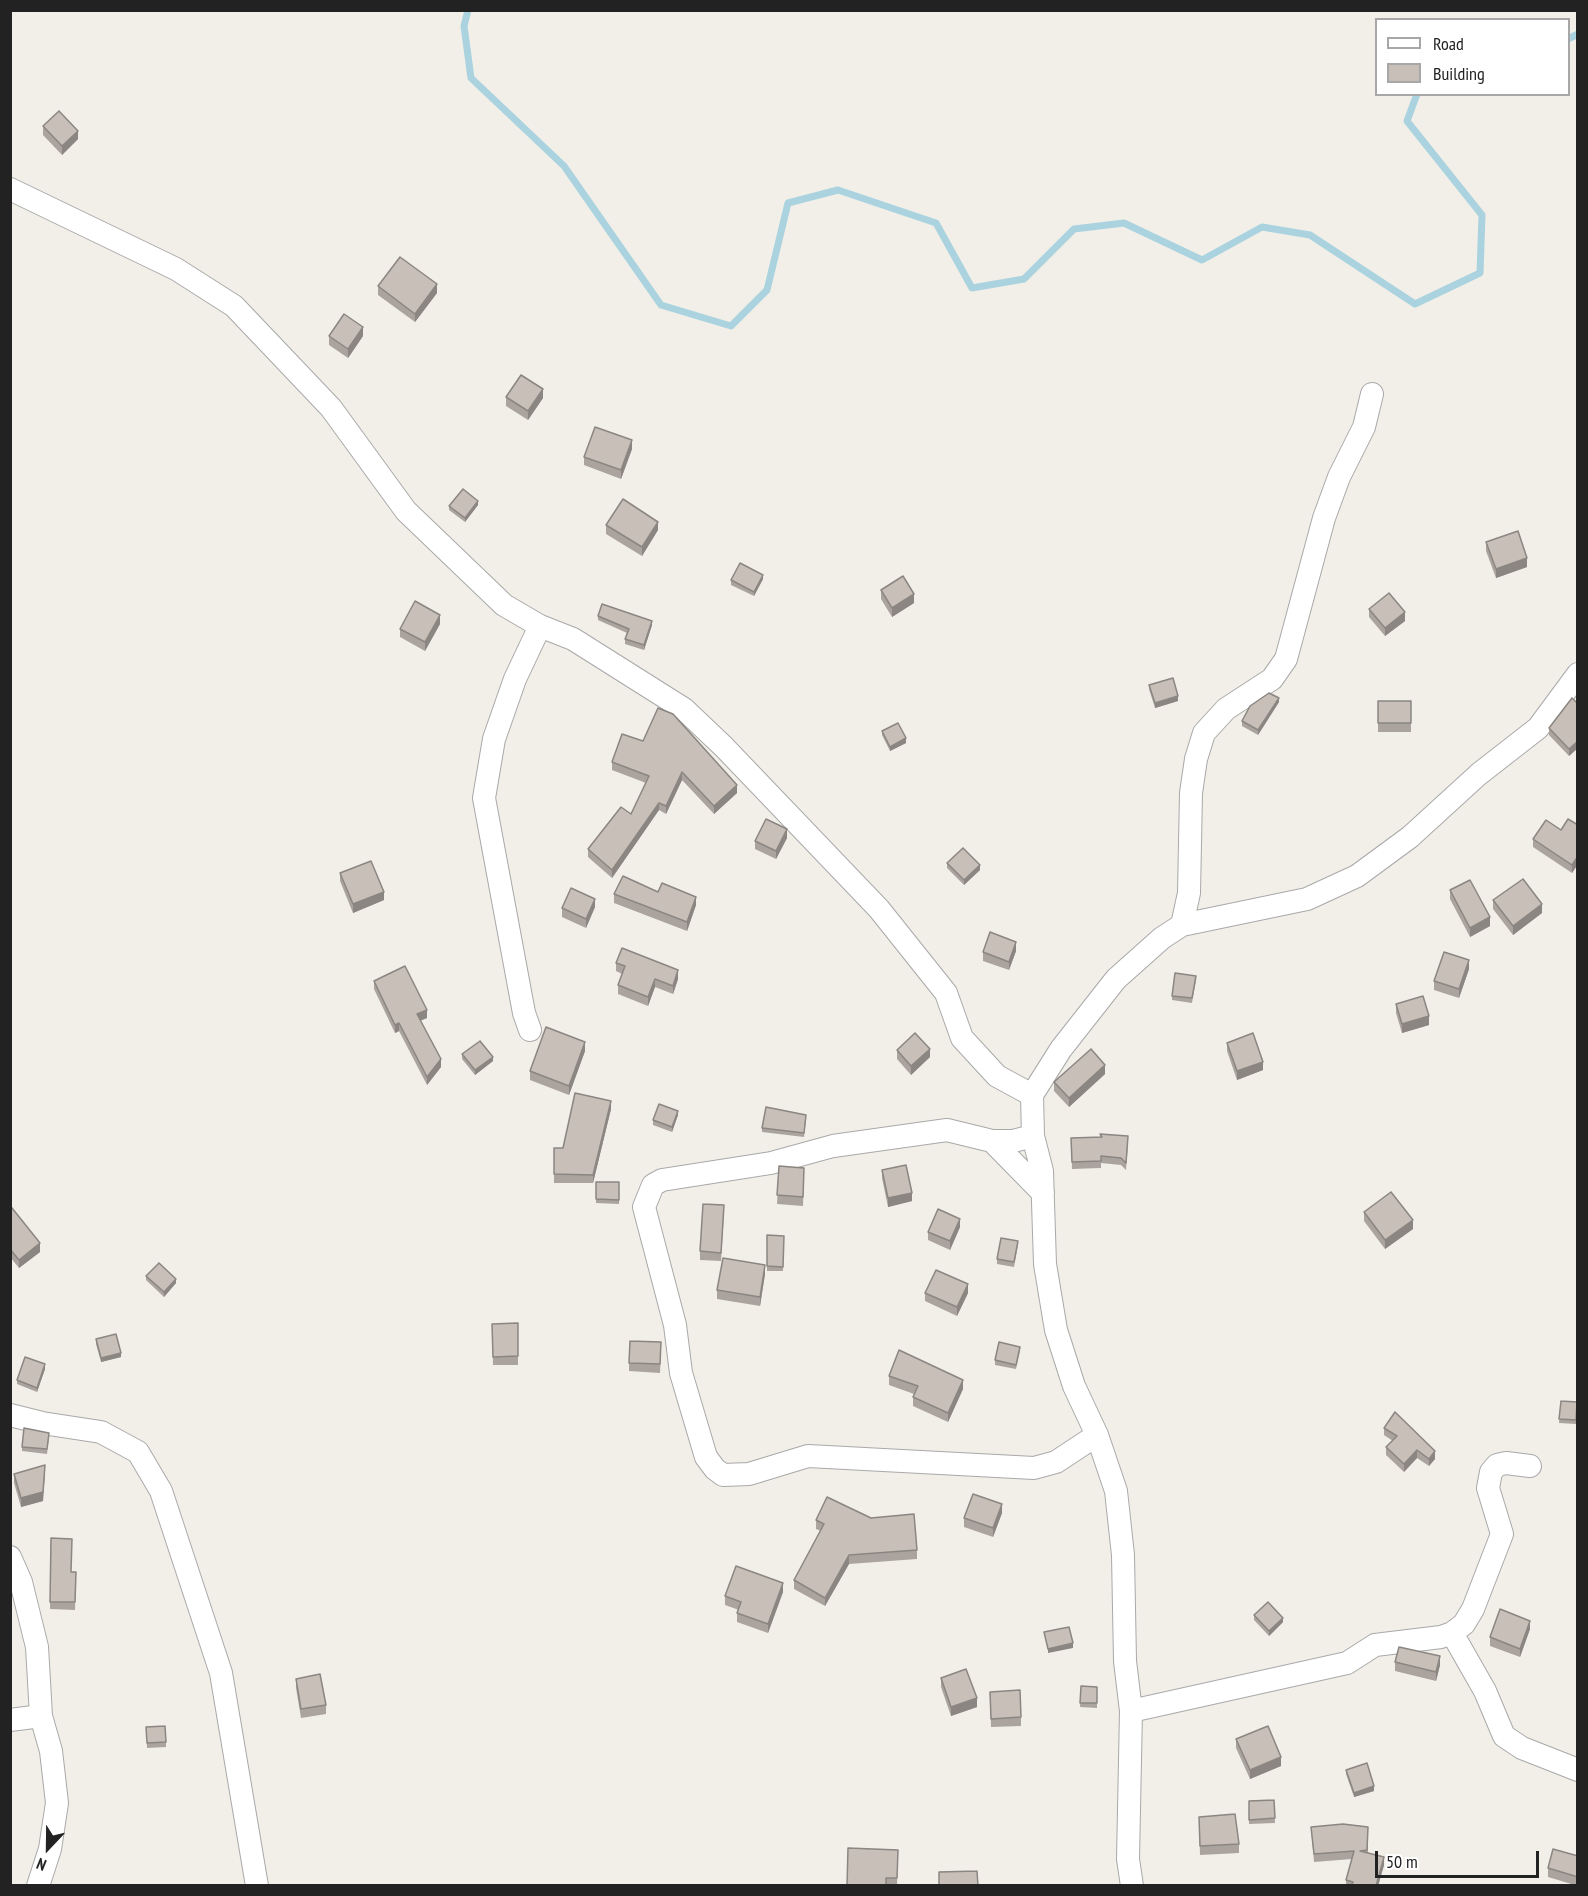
<!DOCTYPE html>
<style>
body{margin:0}
#map{position:relative;width:1588px;height:1896px;overflow:hidden;background:#f2efe9;font-family:"PT Sans Narrow",sans-serif}
canvas{display:block}
.frame{position:absolute;inset:0;border:12px solid #222;pointer-events:none}
.legend{position:absolute;left:1375px;top:18px;width:195px;height:78px;box-sizing:border-box;background:#fff;border:2px solid #a7a7a7;margin:0;padding:8px 10px;list-style:none;font-size:18px;color:#222}
.legend li{display:flex;align-items:center;gap:12px;height:30px}
.legend b{width:30px;border:2px solid #a7a7a7}
.north{position:absolute;left:18px;top:1818px;width:60px;height:60px;-webkit-text-stroke:4px #fff;paint-order:stroke;rotate:202deg;font-size:16px;font-weight:700;line-height:24px;text-align:center;color:#222}
.north::after{content:'';display:block;margin:auto;width:21px;height:27px;background:#222;clip-path:polygon(50% 0,100% 100%,50% 72%,0 100%)}
.scale{position:absolute;left:1375px;top:1851px;width:164px;height:27px;box-sizing:border-box;border:3px solid #222;border-top:0;padding-left:8px;font-size:18px;line-height:21px;white-space:nowrap;color:#222;-webkit-text-stroke:4px #fff;paint-order:stroke}
</style>
<div id="map">
<canvas width="1588" height="1896"></canvas>
<div class="frame"></div>
<ul class="legend">
<li><b style="height:8px;background:#fff"></b>Road</li>
<li><b style="height:16px;background:#c7bfb8"></b>Building</li>
</ul>
<div class="north">N</div>
<div class="scale">50 m</div>
</div>
<script>
const ctx = document.querySelector('canvas').getContext('2d');
ctx.lineJoin = 'round';
const poly = rows => new Path2D(rows.map(r => 'M' + r).join(''));
function trace(path, color, width, dash) { ctx.strokeStyle = color; ctx.lineWidth = width; ctx.lineCap = dash ? 'butt' : 'round'; ctx.setLineDash(dash || []); ctx.stroke(path); }
function paint(path, color) { ctx.fillStyle = color; ctx.fill(path, 'evenodd'); }
trace(poly([
 [468,10,464,26,471,78,564,166,661,305,731,326,767,290,788,203,838,190,936,223,972,288,1024,279,1074,229,1124,223,1202,260,1262,227,1310,235,1415,304,1480,273,1482,215,1407,121,1417,94],
 [1568,39,1578,34]
]), '#aad3df', 7);
const minor = poly([
 [10,189,176,269,234,306,331,408,406,511,504,605,540,626,573,639,684,709,724,747,879,909,946,993,962,1038,997,1076,1032,1095],
 [1182,925,1189,893,1191,793,1196,759,1204,733,1226,709,1272,679,1286,659,1324,518,1339,477,1364,427,1372,394],
 [530,1030,524,1013,484,798,494,739,515,679,540,626],
 [1033,1136,1013,1141,992,1141,947,1130,833,1146,771,1163,662,1180,653,1185,644,1207,675,1325,681,1373,706,1457,715,1469,723,1475,749,1474,808,1456,1034,1468,1056,1462,1097,1435],
 [992,1141,1043,1193],
 [10,1415,42,1423,101,1432,138,1452,161,1491,221,1673,257,1886],
 [10,1557,21,1582,37,1647,41,1716,51,1751,57,1803,50,1849,38,1886],
 [1452,1633,1485,1691,1504,1736,1522,1748,1578,1770],
 [1131,1711,1347,1663,1375,1645,1441,1637,1452,1633,1464,1624,1473,1609,1502,1534,1488,1488,1491,1472,1497,1465,1506,1463,1530,1466],
 [10,1720,41,1716],
 [1132,1886,1128,1859,1131,1711,1125,1661,1123,1555,1116,1491,1097,1435,1074,1386,1056,1330,1045,1264,1042,1171,1033,1136,1032,1095,1061,1049,1116,979,1162,938,1182,925,1307,899,1357,876,1410,837,1479,774,1538,728,1578,674]
]);
trace(minor, '#a9a9a9', 24);
trace(minor, '#fff', 22);
paint(poly([
 [43,126,78,139,62,155,43,135],
 [378,286,437,293,415,322,378,295],
 [329,336,363,336,348,358,329,345],
 [506,397,543,398,528,420,506,406],
 [632,449,621,479,584,465,584,457],
 [478,505,465,522,449,510,449,506],
 [606,525,658,530,642,556,606,534],
 [1486,542,1527,567,1496,578,1486,551],
 [763,579,754,596,731,585,731,580],
 [881,590,914,603,892,617,881,599],
 [1369,609,1405,621,1385,636,1369,617],
 [598,616,652,625,644,650,625,644,625,639,627,633,598,620],
 [440,624,425,651,400,637,400,629],
 [1149,685,1178,701,1155,708,1149,689],
 [1378,701,1411,701,1411,732,1378,732],
 [1279,702,1258,735,1242,726,1242,721],
 [1578,704,1578,748,1569,756,1549,735,1549,728],
 [882,731,906,743,890,751,882,735],
 [622,734,737,793,714,814,682,780,666,814,659,810,612,878,588,857,588,849,631,814,646,783,612,770,612,762],
 [1578,825,1578,864,1572,873,1533,847,1533,839],
 [787,838,776,859,755,849,755,841],
 [947,863,980,870,964,885,947,868],
 [340,873,384,900,353,913,340,881],
 [1450,890,1490,926,1470,937,1450,899],
 [658,892,696,905,687,931,614,903,614,894],
 [1493,900,1542,913,1513,935,1493,909],
 [595,907,586,928,562,917,562,908],
 [1016,951,1009,970,983,961,983,952],
 [616,963,678,979,673,994,655,987,648,1006,618,994,618,985,622,974,616,971],
 [1469,969,1459,998,1434,990,1434,981],
 [1196,980,1192,1003,1172,1000,1172,996],
 [374,981,427,1018,420,1021,441,1067,427,1085,399,1031,395,1033,374,989],
 [1396,1004,1429,1025,1402,1033,1396,1013],
 [1227,1043,1263,1070,1237,1080,1227,1051],
 [897,1050,930,1057,911,1075,897,1059],
 [585,1051,569,1095,530,1080,530,1071],
 [462,1054,493,1061,475,1075,462,1059],
 [1105,1074,1069,1107,1054,1091,1054,1082],
 [611,1109,593,1183,554,1183,554,1148,563,1148],
 [678,1115,672,1132,653,1125,653,1120],
 [806,1120,804,1137,762,1132,762,1128],
 [1100,1134,1128,1143,1126,1170,1121,1165,1101,1163,1101,1168,1072,1169,1071,1138,1100,1137],
 [779,1166,804,1168,803,1206,777,1204],
 [882,1170,912,1201,888,1207,882,1178],
 [596,1182,619,1182,619,1204,596,1203],
 [10,1210,40,1252,19,1268,10,1257],
 [1364,1212,1413,1229,1385,1249,1364,1221],
 [724,1213,721,1261,700,1260,700,1251],
 [960,1227,950,1250,928,1240,928,1232],
 [767,1235,784,1236,783,1271,767,1271],
 [1018,1245,1014,1267,997,1264,997,1259],
 [765,1274,760,1306,717,1299,717,1290],
 [146,1276,176,1283,164,1297,146,1280],
 [925,1293,968,1293,957,1316,925,1301],
 [518,1323,518,1365,493,1365,492,1324],
 [96,1339,121,1357,101,1362,96,1344],
 [661,1351,660,1373,629,1371,629,1363],
 [1020,1351,1016,1369,995,1365,995,1360],
 [45,1369,37,1392,17,1384,17,1380],
 [889,1376,963,1389,948,1422,913,1406,913,1397,914,1394,889,1385],
 [1561,1401,1577,1402,1576,1424,1559,1423],
 [1384,1428,1435,1459,1429,1466,1417,1458,1404,1472,1386,1455,1386,1447,1393,1441,1384,1435],
 [49,1438,47,1454,22,1451,22,1447],
 [14,1474,45,1474,43,1501,21,1507,14,1483],
 [1002,1513,993,1537,964,1527,964,1518],
 [871,1518,917,1550,917,1559,849,1564,825,1606,794,1589,794,1580,821,1531,816,1529,816,1520],
 [51,1538,71,1572,76,1572,75,1610,50,1609],
 [783,1592,768,1633,737,1622,737,1613,739,1610,725,1605,725,1596],
 [1254,1615,1283,1622,1269,1636,1254,1620],
 [1530,1629,1520,1657,1490,1646,1490,1637],
 [1395,1662,1440,1665,1436,1681,1395,1671],
 [941,1678,977,1707,951,1716,941,1687],
 [296,1679,326,1705,326,1714,301,1718,296,1688],
 [1081,1686,1097,1687,1097,1708,1080,1707],
 [990,1692,1021,1717,1021,1726,991,1727],
 [146,1727,166,1742,166,1747,147,1748],
 [1236,1739,1281,1766,1250,1779,1236,1748],
 [1346,1770,1374,1791,1354,1797,1346,1774],
 [1274,1800,1275,1823,1249,1824,1249,1801],
 [1199,1817,1239,1844,1239,1853,1200,1855],
 [1311,1827,1368,1827,1368,1852,1384,1865,1378,1886,1346,1886,1346,1880,1352,1859,1314,1862],
 [898,1850,897,1886,847,1886],
 [1578,1856,1578,1886,1548,1877,1548,1868]
]), '#aba49e');
paint(poly([
 [78,131,78,139,62,155,62,146],
 [437,284,437,293,415,322,415,314],
 [363,327,363,336,348,358,348,349],
 [543,389,543,398,528,420,528,411],
 [632,440,632,449,621,479,621,470],
 [478,501,478,505,465,522,465,518],
 [658,522,658,530,642,556,642,547],
 [1527,558,1527,567,1496,578,1496,569],
 [763,575,763,579,754,596,754,592],
 [914,594,914,603,892,617,892,608],
 [1405,612,1405,621,1385,636,1385,628],
 [440,615,440,624,425,651,425,642],
 [652,621,652,625,644,650,644,645],
 [1178,696,1178,701,1155,708,1155,703],
 [1279,698,1279,702,1258,735,1258,730],
 [906,738,906,743,890,751,890,747],
 [1578,741,1578,748,1569,756,1569,749],
 [682,772,682,780,666,814,666,806],
 [737,785,737,793,714,814,714,806],
 [659,803,659,810,612,878,612,870],
 [787,829,787,838,776,859,776,851],
 [1578,856,1578,864,1572,873,1572,865],
 [980,865,980,870,964,885,964,880],
 [384,892,384,900,353,913,353,904],
 [696,897,696,905,687,931,687,922],
 [595,899,595,907,586,928,586,919],
 [1542,904,1542,913,1513,935,1513,926],
 [1490,917,1490,926,1470,937,1470,928],
 [1016,942,1016,951,1009,970,1009,962],
 [1469,960,1469,969,1459,998,1459,989],
 [678,970,678,979,673,994,673,986],
 [655,979,655,987,648,1006,648,997],
 [427,1010,427,1018,417,1022,417,1014],
 [1429,1016,1429,1025,1402,1033,1402,1024],
 [399,1023,399,1031,395,1033,395,1025],
 [585,1042,585,1051,569,1095,569,1086],
 [930,1049,930,1057,911,1075,911,1066],
 [493,1057,493,1061,475,1075,475,1070],
 [441,1059,441,1067,427,1085,427,1077],
 [1263,1062,1263,1070,1237,1080,1237,1071],
 [1105,1065,1105,1074,1069,1107,1069,1098],
 [611,1101,611,1109,593,1183,593,1175],
 [678,1111,678,1115,672,1132,672,1127],
 [912,1193,912,1201,888,1207,888,1198],
 [960,1219,960,1227,950,1250,950,1241],
 [1413,1220,1413,1229,1385,1249,1385,1240],
 [40,1243,40,1252,19,1268,19,1260],
 [765,1265,765,1274,760,1306,760,1297],
 [176,1279,176,1283,164,1297,164,1292],
 [968,1284,968,1293,957,1316,957,1307],
 [121,1353,121,1357,101,1362,101,1358],
 [45,1364,45,1369,37,1392,37,1388],
 [963,1380,963,1389,948,1422,948,1413],
 [1417,1450,1417,1458,1404,1472,1404,1464],
 [1435,1451,1435,1459,1429,1466,1429,1459],
 [45,1465,43,1501,21,1507,21,1498],
 [1002,1504,1002,1513,993,1537,993,1528],
 [849,1555,849,1564,825,1606,825,1598],
 [783,1583,783,1592,768,1633,768,1624],
 [1283,1618,1283,1622,1269,1636,1269,1631],
 [1530,1621,1530,1629,1520,1657,1520,1649],
 [1073,1643,1073,1648,1048,1653,1048,1649],
 [1440,1656,1440,1665,1436,1681,1436,1672],
 [977,1698,977,1707,951,1716,951,1707],
 [1281,1757,1281,1766,1250,1779,1250,1770],
 [1374,1786,1374,1791,1354,1797,1354,1793],
 [1384,1857,1384,1865,1378,1886,1376,1886]
]), '#8b8681');
const building = poly([
 [59,111,78,131,62,146,43,126,59,111],
 [400,257,437,284,415,314,378,286,400,257],
 [344,314,363,327,348,349,329,336,344,314],
 [521,375,543,389,528,411,506,397,521,375],
 [595,427,632,440,621,470,584,457,595,427],
 [463,489,478,501,465,518,449,506,463,489],
 [623,499,658,522,642,547,606,525,623,499],
 [1518,531,1527,558,1496,569,1486,542,1518,531],
 [740,563,763,575,754,592,731,580,740,563],
 [903,576,914,594,892,608,881,590,903,576],
 [1389,593,1405,612,1385,628,1369,609,1389,593],
 [415,601,440,615,425,642,400,629,415,601],
 [602,604,652,621,644,645,625,639,629,629,598,616,602,604],
 [1173,678,1178,696,1155,703,1149,685,1173,678],
 [1269,693,1279,698,1258,730,1242,721,1250,706,1269,693],
 [1572,698,1578,704,1578,741,1569,749,1549,728,1572,698],
 [1378,701,1411,701,1411,723,1378,723,1378,701],
 [658,708,673,714,737,785,714,806,682,772,666,806,659,803,612,870,588,849,621,807,631,814,649,776,612,762,622,734,643,741,658,708],
 [898,723,906,738,890,747,882,731,898,723],
 [766,819,787,829,776,851,755,841,766,819],
 [1568,819,1578,825,1578,856,1572,865,1533,839,1546,820,1561,830,1568,819],
 [963,848,980,865,964,880,947,863,963,848],
 [371,861,384,892,353,904,340,873,371,861],
 [623,876,658,892,662,883,696,897,687,922,614,894,623,876],
 [1523,879,1542,904,1513,926,1493,900,1523,879],
 [1470,880,1490,917,1470,928,1450,890,1470,880],
 [571,888,595,899,586,919,562,908,571,888],
 [990,932,1016,942,1009,962,983,952,990,932],
 [622,948,678,970,673,986,655,979,648,997,618,985,625,966,616,963,622,948],
 [1444,952,1469,960,1459,989,1434,981,1444,952],
 [405,966,427,1010,417,1014,441,1059,427,1077,399,1023,395,1025,374,981,405,966],
 [1175,973,1196,976,1192,998,1172,996,1175,973],
 [1423,996,1429,1016,1402,1024,1396,1004,1423,996],
 [546,1027,585,1042,569,1086,530,1071,546,1027],
 [915,1033,930,1049,911,1066,897,1050,915,1033],
 [1253,1033,1263,1062,1237,1071,1227,1043,1253,1033],
 [480,1041,493,1057,475,1070,462,1054,480,1041],
 [1091,1049,1105,1065,1069,1098,1054,1082,1091,1049],
 [575,1093,611,1101,593,1175,554,1174,554,1148,563,1148,575,1093],
 [659,1104,678,1111,672,1127,653,1120,659,1104],
 [766,1107,806,1115,804,1133,762,1128,766,1107],
 [1100,1134,1128,1136,1126,1163,1121,1158,1101,1156,1101,1161,1072,1162,1071,1138,1102,1137,1100,1134],
 [906,1165,912,1193,888,1198,882,1170,906,1165],
 [779,1166,804,1168,803,1197,777,1195,779,1166],
 [596,1182,619,1182,619,1200,596,1199,596,1182],
 [1391,1192,1413,1220,1385,1240,1364,1212,1391,1192],
 [703,1204,724,1205,721,1253,700,1251,703,1204],
 [12,1208,40,1243,19,1260,10,1249,10,1210,12,1208],
 [938,1209,960,1219,950,1241,928,1232,938,1209],
 [767,1235,784,1236,783,1267,767,1266,767,1235],
 [1001,1238,1018,1241,1014,1262,997,1259,1001,1238],
 [723,1258,765,1265,760,1297,717,1290,723,1258],
 [159,1263,176,1279,164,1292,146,1276,159,1263],
 [936,1270,968,1284,957,1307,925,1293,936,1270],
 [518,1323,518,1356,493,1357,492,1324,518,1323],
 [116,1334,121,1353,101,1358,96,1339,116,1334],
 [630,1341,661,1342,660,1364,629,1363,630,1341],
 [999,1342,1020,1347,1016,1365,995,1360,999,1342],
 [899,1350,963,1380,948,1413,913,1397,918,1386,889,1376,899,1350],
 [25,1357,45,1364,37,1388,17,1380,25,1357],
 [1561,1401,1577,1402,1576,1420,1559,1419,1561,1401],
 [1395,1412,1435,1451,1429,1459,1417,1450,1404,1464,1386,1447,1397,1436,1384,1428,1395,1412],
 [24,1428,49,1433,47,1449,22,1447,24,1428],
 [45,1465,43,1492,21,1498,14,1474,45,1465],
 [973,1494,1002,1504,993,1528,964,1518,973,1494],
 [827,1497,871,1518,914,1514,917,1550,849,1555,825,1598,794,1580,824,1524,816,1520,827,1497],
 [51,1538,72,1539,71,1572,76,1572,75,1602,50,1602,51,1538],
 [736,1566,783,1583,768,1624,737,1613,741,1602,725,1596,736,1566],
 [1268,1602,1283,1618,1269,1631,1254,1615,1268,1602],
 [1500,1609,1530,1621,1520,1649,1490,1637,1500,1609],
 [1069,1627,1073,1643,1048,1649,1044,1632,1069,1627],
 [1399,1647,1440,1656,1436,1672,1395,1662,1399,1647],
 [966,1669,977,1698,951,1707,941,1678,966,1669],
 [320,1674,326,1705,301,1709,296,1679,320,1674],
 [1081,1686,1097,1687,1097,1703,1080,1703,1081,1686],
 [1020,1690,1021,1717,991,1719,990,1692,1020,1690],
 [165,1726,166,1742,147,1743,146,1727,165,1726],
 [1268,1726,1281,1757,1250,1770,1236,1739,1268,1726],
 [1367,1763,1374,1786,1354,1793,1346,1770,1367,1763],
 [1274,1800,1275,1818,1249,1820,1249,1801,1274,1800],
 [1235,1814,1239,1844,1200,1846,1199,1817,1235,1814],
 [1343,1824,1368,1827,1367,1850,1360,1851,1384,1857,1376,1886,1351,1886,1353,1882,1346,1880,1354,1851,1314,1854,1311,1827,1343,1824],
 [848,1848,898,1850,897,1878,886,1878,886,1886,847,1886,848,1848],
 [1553,1849,1578,1856,1578,1877,1548,1868,1553,1849],
 [977,1871,978,1886,939,1886,939,1872,977,1871]
]);
paint(building, '#c7bfb8');
trace(building, '#8b8681', 1.5);
</script>
